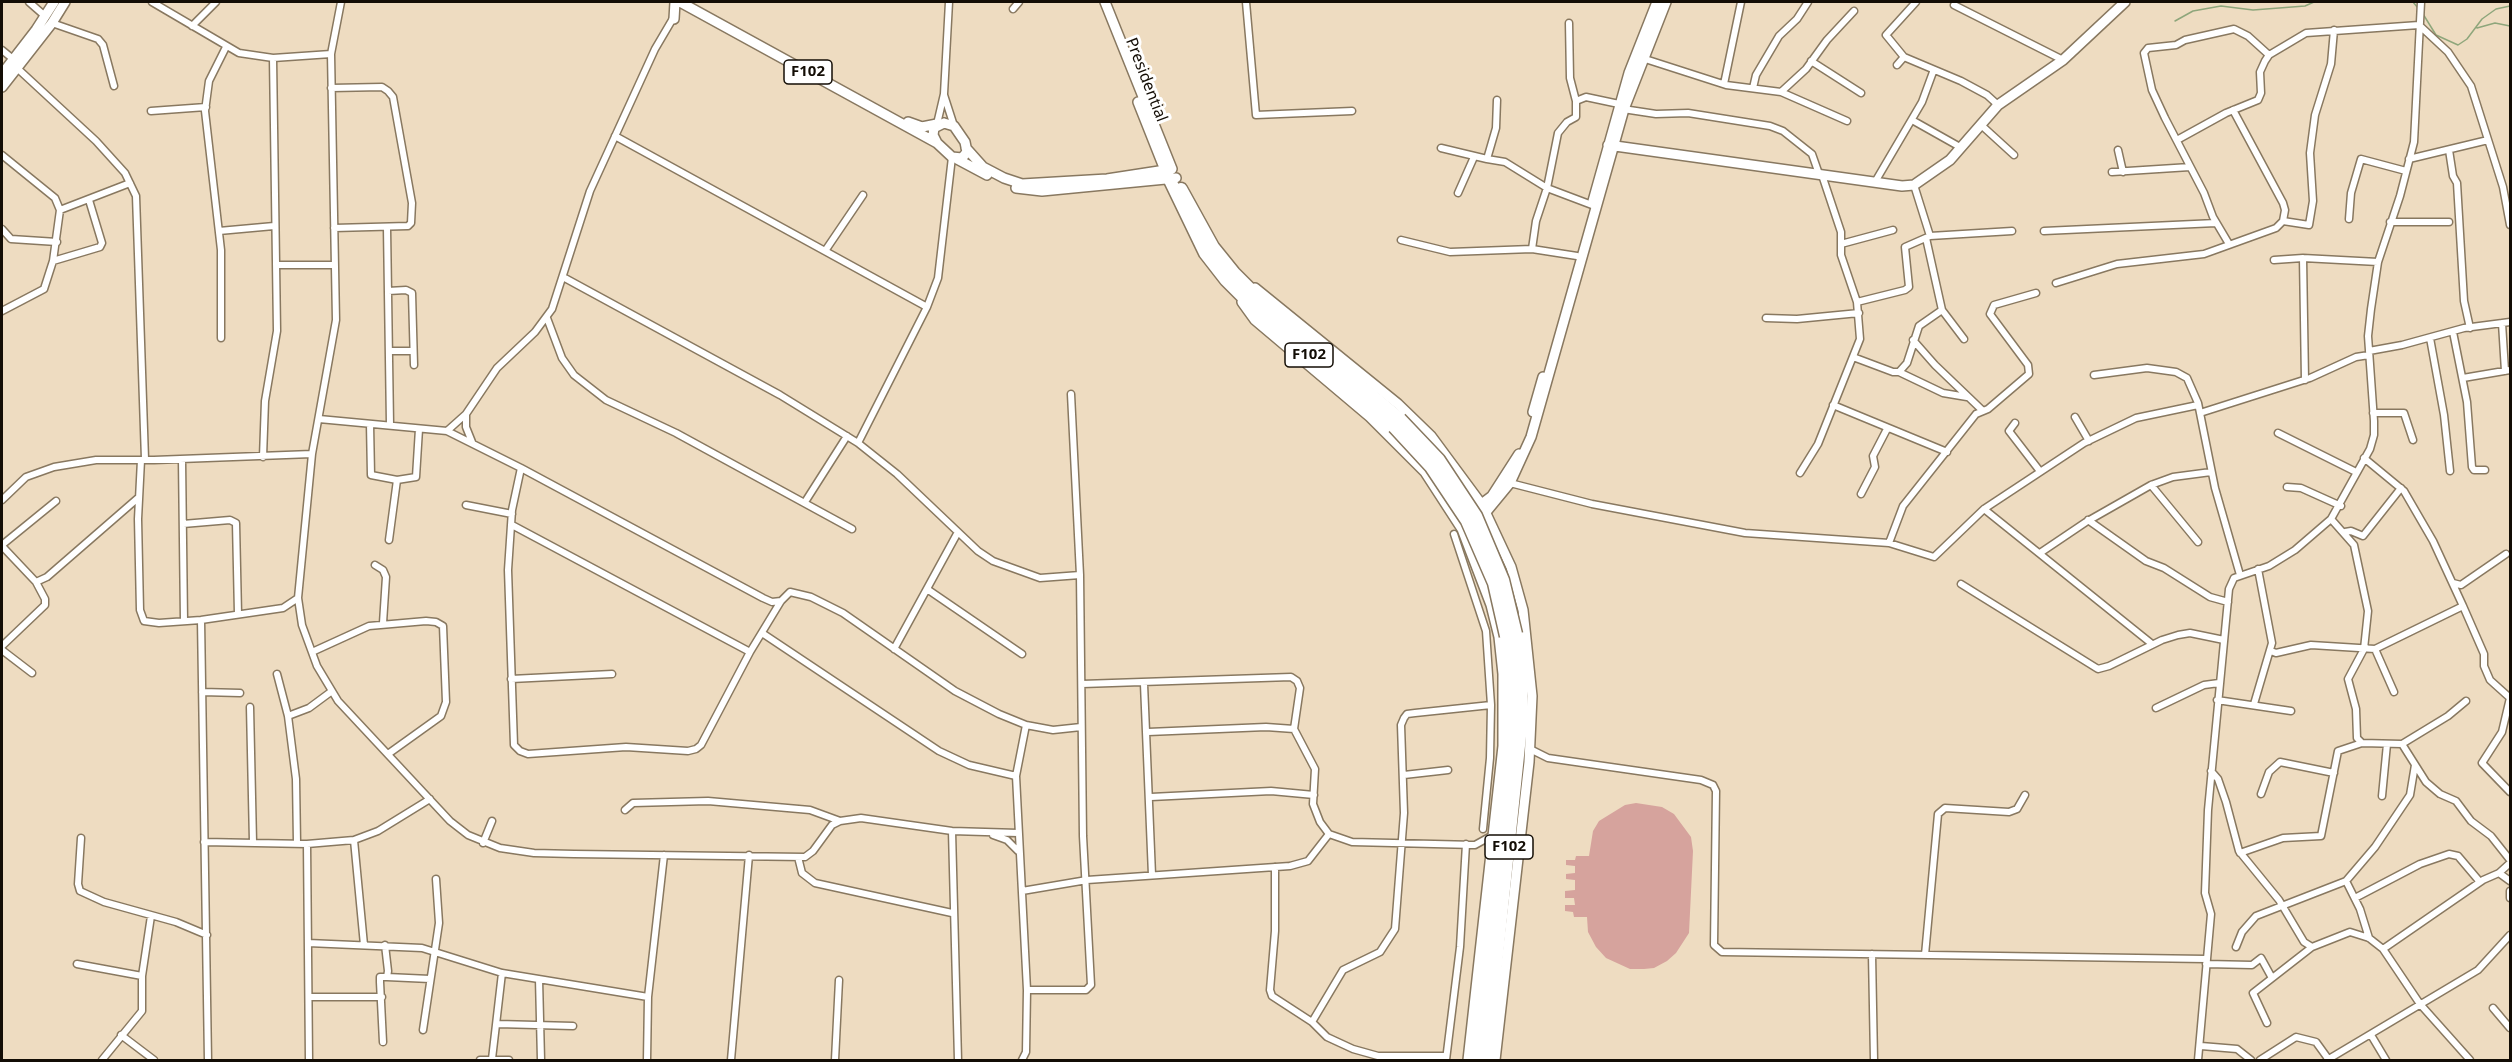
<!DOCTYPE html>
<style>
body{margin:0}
#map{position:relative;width:2512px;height:1062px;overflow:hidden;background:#eedcc1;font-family:"Noto Sans",sans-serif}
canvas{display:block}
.frame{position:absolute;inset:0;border:3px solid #130d05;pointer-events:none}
</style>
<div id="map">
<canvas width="2512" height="1062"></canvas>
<div class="frame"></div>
</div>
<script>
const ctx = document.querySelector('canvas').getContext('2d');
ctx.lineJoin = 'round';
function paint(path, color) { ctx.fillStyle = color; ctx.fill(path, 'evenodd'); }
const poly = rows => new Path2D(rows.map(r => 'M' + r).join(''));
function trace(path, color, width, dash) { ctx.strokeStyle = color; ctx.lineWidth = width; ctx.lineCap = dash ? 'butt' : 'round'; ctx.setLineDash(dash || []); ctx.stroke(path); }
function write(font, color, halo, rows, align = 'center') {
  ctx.font = font + ' "Noto Sans",sans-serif'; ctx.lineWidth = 6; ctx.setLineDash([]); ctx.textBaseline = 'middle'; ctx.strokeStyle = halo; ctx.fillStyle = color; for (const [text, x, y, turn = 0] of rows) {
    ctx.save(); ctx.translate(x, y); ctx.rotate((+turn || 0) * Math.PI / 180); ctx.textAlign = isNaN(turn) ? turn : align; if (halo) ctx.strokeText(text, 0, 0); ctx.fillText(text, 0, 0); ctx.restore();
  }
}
paint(poly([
 [1636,803,1662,807,1674,814,1691,837,1693,851,1689,933,1676,953,1667,961,1654,968,1644,969,1630,969,1606,958,1596,947,1588,932,1587,917,1574,917,1573,912,1565,911,1565,905,1575,905,1574,898,1565,898,1565,891,1575,890,1575,880,1566,879,1566,874,1575,873,1575,866,1566,865,1566,860,1575,860,1576,856,1589,856,1593,831,1599,821,1625,805]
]), '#d6a39d');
trace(poly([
 [2413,2,2418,8],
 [2423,14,2436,35,2458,45,2467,39,2482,19,2496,9,2510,6],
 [2175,21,2193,11,2221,6,2253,10,2305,6,2314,2],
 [2477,28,2495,23,2510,26]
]), '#8ea67b', 1.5);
const street = poly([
 [29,2,45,16],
 [152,2,239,53,273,58,331,54],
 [341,2,331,54,336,320,312,454,298,598,302,625,317,666,338,701,450,821,468,835,500,848,534,853,574,854,805,857,813,851,832,825,840,821,861,818,952,831,1018,833],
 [1246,2,1256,115,1352,111],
 [1954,5,2063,60],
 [1013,9,1019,2],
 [52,23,98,39,103,45,114,86],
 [1569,23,1570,78,1576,101],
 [192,26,216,2],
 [2,50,13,59],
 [1904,57,1886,35,1916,2],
 [1642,58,1726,85,1781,92,1847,121],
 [1811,61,1861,93],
 [1897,65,1904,57,1961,81,1987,95,1998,105],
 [17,68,96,141,125,173,136,196,145,459],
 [1724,84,1741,2],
 [331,88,382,87,388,91,393,97,412,203,411,223,408,226,334,228],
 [1753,88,1756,75,1779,36,1797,19,1808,2],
 [1781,92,1806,69,1827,40,1854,11],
 [944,95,954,126],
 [1497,100,1496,128,1487,159,1505,162,1547,188,1592,205],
 [1623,109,1656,114,1688,113,1770,126,1783,131,1812,154,1819,174],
 [151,111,206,107],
 [1912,120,1960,147],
 [937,124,944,94,949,2],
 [1980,124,2014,155],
 [615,136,927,307],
 [2177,140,2226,113,2258,100,2261,93,2260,72,2265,61,2269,55,2306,33,2419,25,2448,52,2471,86,2503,187,2510,225],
 [1441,148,1487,159],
 [2118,150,2123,172],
 [2449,150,2453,176,2457,183,2464,301,2470,328],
 [2,155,55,198,60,210,53,261,44,289,2,311],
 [2409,159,2488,140],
 [2112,172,2190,167],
 [1875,182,1922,102,1933,72],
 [1914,185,1930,236,2012,231],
 [1458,193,1474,157],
 [60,210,130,183],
 [2349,219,2351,193,2361,159,2406,171],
 [2283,221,2309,225,2313,201,2310,153,2315,115,2331,64,2334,30],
 [2390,222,2449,222],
 [387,228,390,424],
 [2,229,11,239,57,242],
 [219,231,274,226],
 [2044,231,2216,223],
 [1926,238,1942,310,1964,339],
 [1401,240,1450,252,1532,249,1577,256],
 [1841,244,1893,230],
 [2229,244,2213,217,2204,193,2165,118,2152,90,2144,53,2148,48,2176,45,2185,40,2234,29,2248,36,2269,55],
 [1532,249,1536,221,1547,188,1558,133,1567,122,1576,117,1576,101,1586,97,1619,104],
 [825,251,863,195],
 [2274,260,2303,258],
 [53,261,100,247,102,243,89,200],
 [277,265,334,265],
 [563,277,780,395,858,443,897,474,978,551,993,561,1040,578,1080,575,1083,836,1091,985,1086,990,1027,990],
 [2056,283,2117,264,2204,254,2276,228,2283,221,2285,210,2283,203,2233,110],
 [388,291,406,290,412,293,414,365],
 [1857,302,1905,290,1909,287,1905,247,1930,236],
 [547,318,562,358,574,375,606,400,676,433,852,529],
 [1766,318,1797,319,1859,313],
 [2502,323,2505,371],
 [2453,332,2467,402,2472,467,2474,470,2485,470],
 [221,338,221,250,205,111,209,81,226,47],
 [2430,338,2444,415,2450,471],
 [1913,340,1935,365,1983,411],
 [390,351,413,351],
 [2369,351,2402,345,2464,328,2510,322],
 [1853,357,1893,372,1899,372,1907,363,1919,326,1942,310],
 [1899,372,1943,393,1967,397],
 [2094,375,2147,368,2176,372,2187,378,2198,403,2215,488,2240,575],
 [2463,378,2510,370],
 [2305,380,2303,258,2378,262],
 [1071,394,1080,575],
 [1833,405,1947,452],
 [2200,413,2310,378,2356,357,2369,355],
 [2373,413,2404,413,2413,440],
 [466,415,466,427,472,442],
 [2075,417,2089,441],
 [319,419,447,431,521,468,763,598,772,602,781,601],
 [2015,423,2009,431,2039,470],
 [370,424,371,475,397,480,416,477,419,429],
 [447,431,466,414,497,368,535,332,552,309,590,191,655,49,675,15],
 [2278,433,2356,472],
 [858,443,927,307,938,278,952,157],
 [263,457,265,401,277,331,273,58],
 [141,460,138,519,140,610,144,621,159,623,201,620,283,608,298,598],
 [182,460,184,621],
 [521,468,512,510,508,570,514,745,520,751,528,754,626,747,688,751,696,749,701,745,750,652,781,601,790,592,811,597,843,613,955,691,999,714,1026,725,1053,730,1081,727],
 [1800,473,1818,444,1860,339,1857,302,1841,255,1841,232,1822,175],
 [1510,483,1592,504,1745,533,1889,543,1934,557,1984,509,2084,443,2136,418,2198,405],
 [2151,485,2198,542],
 [2287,487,2301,488,2341,506],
 [1861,494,1875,467,1873,456,1887,429],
 [2,500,26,477,54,467,96,460,154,460,312,454],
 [805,502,847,436],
 [466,505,512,514],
 [1984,509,2152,644],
 [2331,519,2354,545,2368,611,2364,649,2348,679,2356,709,2357,738,2362,743],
 [2088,520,2146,561,2164,568,2210,597,2228,602],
 [183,524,230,520,236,523,238,614],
 [512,525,750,652],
 [2345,532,2351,531,2363,536,2401,488],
 [1454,534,1486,631,1491,705,1490,758,1483,829],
 [389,540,397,480],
 [1889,543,1903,506,1976,414,1988,409,2029,374,2028,365,1990,314,1994,305,2036,293],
 [2,545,56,501],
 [2,546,36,582,45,599,45,605,2,646],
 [2040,553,2086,522,2151,485,2173,477,2211,472],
 [375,565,383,570,386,577,383,623],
 [36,582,47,577,138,498],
 [2453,583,2461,585,2506,554],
 [1961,584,2098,669,2109,666,2162,640,2178,635,2190,633,2224,640],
 [927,589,1022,654],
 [2463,606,2484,654,2484,666,2490,680,2510,698],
 [201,620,208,1060],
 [762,633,939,751,969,765,1016,776],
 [894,649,958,532],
 [2375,649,2394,692],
 [2,650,32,673],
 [2271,651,2276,653,2311,645,2375,649,2463,606,2433,541,2404,491,2364,458],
 [312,652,369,626,426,621,436,622,443,626,446,702,441,716,388,754],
 [277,674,288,716,296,779,297,843],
 [511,679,612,674],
 [1082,684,1291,677,1297,681,1300,688,1294,729,1315,769,1313,804,1320,822,1329,834,1352,842,1475,845,1493,835],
 [1144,684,1152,875],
 [202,692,240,693],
 [2510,698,2502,732,2482,763,2510,792],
 [2217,700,2291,711],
 [2254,704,2272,643,2258,569],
 [250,707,253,842],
 [2156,708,2204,685,2219,683],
 [288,716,309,708,332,691],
 [1148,732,1266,727,1294,729],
 [2402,744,2426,782,2440,794,2456,801,2471,821,2491,836,2510,860],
 [1530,749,1548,758,1701,780,1713,785,1716,791,1714,945,1722,952,2206,959],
 [2211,771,2218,779,2226,802,2239,851,2279,900,2304,942,2312,947,2350,932,2369,938,2383,949,2420,1004,2470,1060],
 [1404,775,1448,770],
 [2261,794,2269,772,2280,762,2334,773],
 [2382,796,2387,744],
 [1151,797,1271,791,1314,795],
 [625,810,633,803,708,801,810,810,840,821],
 [952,831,958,1060],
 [993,835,1007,840,1018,851],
 [81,838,78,884,80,891,104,902,176,922,207,935],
 [354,840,364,945],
 [204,842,307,844,354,840,378,831,430,799],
 [483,843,492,821],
 [307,844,309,1060],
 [2240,853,2283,838,2321,836,2338,751,2362,743,2402,744,2448,716,2466,701],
 [798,857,802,873,815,883,952,913],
 [1275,867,1275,931,1270,990,1272,996,1312,1022,1327,1037,1353,1049,1378,1056,1446,1056],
 [2499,873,2510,881],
 [2346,881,2360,909,2369,938],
 [1022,891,1087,880,1290,866,1308,861,1329,834],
 [2510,891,2510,898],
 [2355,898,2420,864,2449,854,2458,856,2480,882],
 [308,943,422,948,502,973,648,997],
 [2236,947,2242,932,2256,916,2346,881,2375,847,2410,795,2415,765],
 [2383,949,2483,880,2499,873,2510,863],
 [1872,954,1874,1060],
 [1925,955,1938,814,1945,808,2009,812,2017,809,2025,795],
 [77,964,142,976],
 [2206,964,2252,965,2261,958,2272,978],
 [387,977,430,979],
 [539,979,541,1060],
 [309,997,382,997],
 [2493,1008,2510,1028],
 [1312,1022,1343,970,1380,952,1395,929,1404,813,1401,725,1404,718,1407,714,1415,713,1491,705],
 [2267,1023,2253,993,2312,947],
 [498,1024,573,1026],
 [423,1030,439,923,436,879],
 [121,1035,154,1060],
 [2371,1035,2386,1060],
 [383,1042,380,982,380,977,387,977,388,971,385,945],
 [2201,1046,2237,1049,2251,1060],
 [492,1059,502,973],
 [102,1060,142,1011,142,976,151,916],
 [480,1060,509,1060],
 [647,1060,648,997,664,855],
 [731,1060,749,855],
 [835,1060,839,980],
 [1022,1060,1026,1052,1027,990,1016,776,1026,725],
 [1446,1060,1460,947,1466,844],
 [2198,1060,2211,914,2205,893,2208,810,2229,589,2234,578,2269,566,2295,550,2331,519,2370,449,2374,435,2374,421,2368,336,2371,309,2378,262,2400,196,2414,142,2421,2],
 [2260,1060,2296,1037,2316,1042,2329,1060],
 [2327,1060,2478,970,2510,935]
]);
const secondary = poly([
 [2,74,36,30,54,2],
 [2,87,52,23,65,2],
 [1608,145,1902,186,1914,185,1950,160,1998,105,2063,60,2125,2],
 [1593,201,1629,73,1657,2],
 [1533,412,1543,377],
 [1476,508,1492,496,1519,454],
 [1482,517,1510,483,1531,437,1624,109,1666,2]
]);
const primary = poly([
 [680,2,937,143],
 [674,19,675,2],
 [1138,102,1165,170],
 [908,122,922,127,937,124],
 [944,123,954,126,965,142,967,152,962,158,952,157,937,143,933,135,934,128,944,123],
 [966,148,983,167,1004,178,1022,184,1107,179,1172,169,1105,2],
 [957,159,987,175],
 [1016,188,1042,191,1176,178],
 [1255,288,1398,404,1431,436,1482,505,1511,567,1523,610,1532,696,1529,762,1495,1060],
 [1242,302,1255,320,1370,417,1425,472,1462,529,1491,605,1499,637,1503,674,1503,746,1468,1060]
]);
const highway = poly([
 [1165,170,1205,253,1226,280,1262,316,1394,427],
 [1181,189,1213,247,1234,273,1269,308,1400,419],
 [1477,1060,1513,717,1513,693,1506,636],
 [1486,1060,1522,717,1521,672,1516,634]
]);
trace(street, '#887860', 9);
trace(secondary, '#887860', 12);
trace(primary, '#887860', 12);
trace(highway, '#887860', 15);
trace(street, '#fff', 6);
trace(secondary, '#fff', 9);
trace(primary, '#fff', 9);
trace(highway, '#fff', 12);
const highwayBridge = poly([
 [1400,419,1439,460,1476,516,1503,580,1516,634],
 [1394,427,1431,467,1467,521,1494,583,1506,636]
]);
trace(highwayBridge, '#887860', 15, []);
trace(highwayBridge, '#fff', 12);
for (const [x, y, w] of [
 [808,72,48],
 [1309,355,48],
 [1509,847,48]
]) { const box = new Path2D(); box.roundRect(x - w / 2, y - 12, w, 24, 4.5); ctx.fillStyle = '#fff'; ctx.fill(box); trace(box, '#130d05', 1.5); }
write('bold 15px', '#130d05', null, [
 ["F102",808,72],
 ["F102",1309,355],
 ["F102",1509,847]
]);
write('16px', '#130d05', '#fff', [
 ["Presidential",1146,80,69]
]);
</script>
